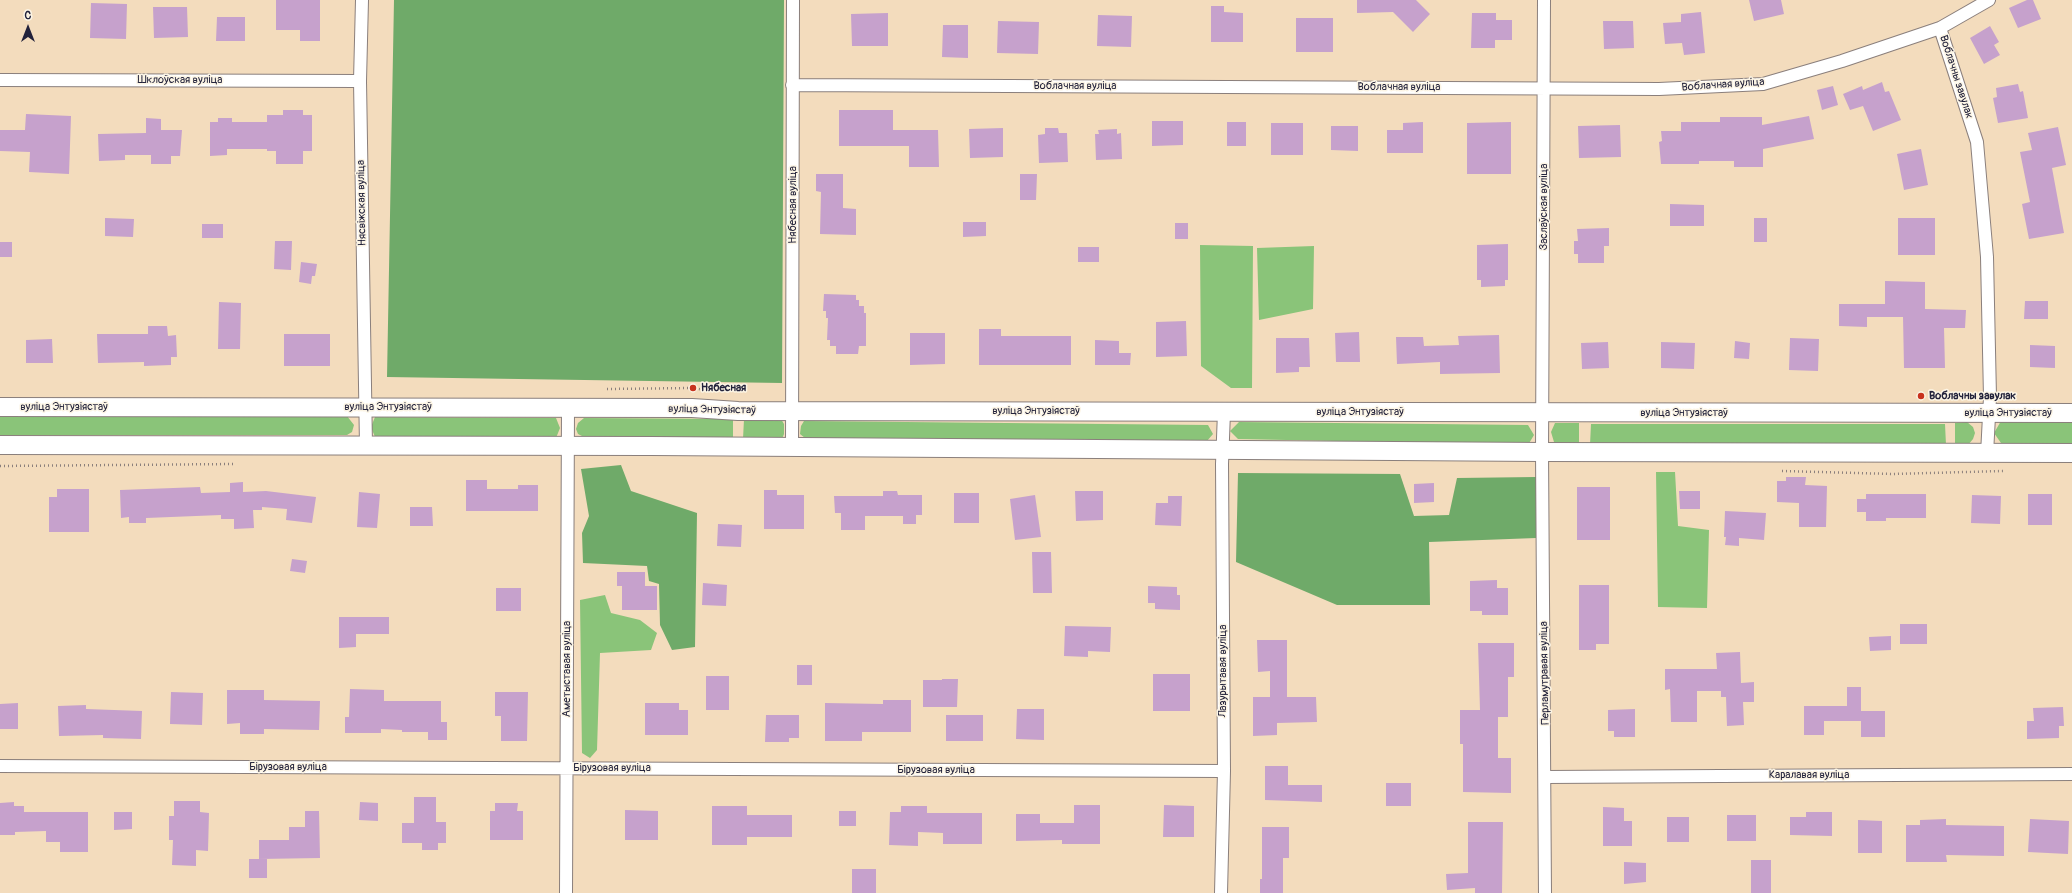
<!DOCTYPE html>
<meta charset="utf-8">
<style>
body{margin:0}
#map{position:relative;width:2072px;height:893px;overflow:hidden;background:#f3dcbd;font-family:Pangolin,sans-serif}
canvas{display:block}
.north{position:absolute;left:8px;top:8px;width:40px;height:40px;-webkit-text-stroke:3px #fcf5e5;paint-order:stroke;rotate:0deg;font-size:11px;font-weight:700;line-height:16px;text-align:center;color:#22223b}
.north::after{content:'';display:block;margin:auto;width:14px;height:18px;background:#22223b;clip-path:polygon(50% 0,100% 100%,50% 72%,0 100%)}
</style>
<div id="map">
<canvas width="2072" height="893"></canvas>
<div class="north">С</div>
</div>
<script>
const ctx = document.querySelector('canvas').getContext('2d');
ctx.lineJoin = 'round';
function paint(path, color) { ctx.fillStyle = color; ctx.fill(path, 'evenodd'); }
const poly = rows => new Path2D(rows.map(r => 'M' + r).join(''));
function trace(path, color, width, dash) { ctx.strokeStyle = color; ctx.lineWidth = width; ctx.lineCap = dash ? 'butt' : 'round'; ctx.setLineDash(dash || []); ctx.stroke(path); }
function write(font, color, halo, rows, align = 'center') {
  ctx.font = font + ' Pangolin,sans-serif'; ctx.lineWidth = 3; ctx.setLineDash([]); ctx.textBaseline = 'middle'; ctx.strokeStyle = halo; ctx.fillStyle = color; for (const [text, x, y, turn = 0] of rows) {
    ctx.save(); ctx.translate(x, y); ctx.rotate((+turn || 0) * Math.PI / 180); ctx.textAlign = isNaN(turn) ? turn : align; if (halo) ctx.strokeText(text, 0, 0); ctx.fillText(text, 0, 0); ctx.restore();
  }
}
paint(poly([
 [1200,245,1253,246,1252,388,1231,388,1201,366],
 [1314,246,1313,309,1259,320,1257,248],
 [0,414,347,416,354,425,352,432,347,435,0,435],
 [375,417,556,418,560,428,556,438,375,437,371,427],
 [584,418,733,419,733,437,584,437,578,434,576,429,578,423],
 [744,419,781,419,784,424,784,434,782,439,743,439],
 [804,421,1208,425,1213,434,1207,441,805,438,800,434,801,426],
 [2001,421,2072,422,2072,443,2001,443,1994,433],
 [1239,422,1528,425,1534,435,1528,445,1238,439,1230,431],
 [1967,422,1973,427,1975,433,1973,439,1968,445,1955,445,1955,423],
 [1555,423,1579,423,1579,445,1558,444,1554,442,1551,432],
 [1591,424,1945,424,1946,445,1590,445],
 [1656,472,1675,472,1678,526,1709,530,1707,608,1658,607],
 [605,595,611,613,640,620,657,633,651,650,600,653,597,750,590,758,582,753,580,600]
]), '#8ac479');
paint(poly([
 [394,0,784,0,782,383,387,377],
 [621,465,631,491,697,513,695,647,672,650,660,625,659,584,649,581,647,566,583,563,582,533,589,516,581,469],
 [1238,473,1400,474,1414,516,1449,515,1457,478,1536,477,1536,538,1429,542,1430,605,1337,605,1236,562]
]), '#6faa69');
paint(poly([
 [276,0,320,0,320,41,300,41,300,30,276,30],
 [1357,0,1416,0,1430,14,1413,32,1393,12,1357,13],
 [1749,0,1781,0,1784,14,1754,21],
 [2027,0,2033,0,2041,19,2018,28,2009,8],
 [91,3,127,4,126,39,90,38],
 [1211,6,1224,6,1224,12,1243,13,1243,42,1211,42],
 [153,7,187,7,188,37,154,38],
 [1701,12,1705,53,1684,55,1682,43,1665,44,1663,23,1681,22,1681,14],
 [888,13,888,46,852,46,851,14],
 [1472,13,1496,13,1496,20,1512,20,1512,40,1495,40,1495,48,1471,48],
 [1098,15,1132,16,1131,47,1097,46],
 [217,17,245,17,245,41,216,41],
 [1296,18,1333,18,1333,52,1296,52],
 [998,21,1039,22,1038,54,997,53],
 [1603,21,1633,21,1634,48,1604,49],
 [943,25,968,25,968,58,942,57],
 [1990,26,1999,42,1994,45,2000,55,1984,64,1970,38],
 [1882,82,1885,92,1889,91,1901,120,1873,131,1863,106,1850,110,1843,94,1862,86,1863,90],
 [2018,84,2020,92,2023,91,2028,118,1998,123,1993,98,1997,97,1996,88],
 [1833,86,1838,105,1822,110,1817,90],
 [283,110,303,110,303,115,312,115,312,151,303,151,303,164,276,164,276,151,267,151,267,149,227,149,227,155,210,156,210,122,218,122,218,118,232,118,232,122,267,122,267,115,283,115],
 [839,110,893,110,893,130,938,130,939,167,909,167,909,146,839,146],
 [26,114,71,116,69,174,29,172,30,152,0,151,0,130,25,130],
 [1809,116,1814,139,1763,149,1763,167,1734,167,1734,161,1699,161,1699,164,1661,164,1659,142,1662,141,1661,131,1681,131,1681,122,1720,122,1720,117,1762,117,1762,125],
 [146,118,161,119,161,130,182,130,180,156,171,156,171,164,151,164,151,155,125,155,125,160,99,161,98,134,146,133],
 [1152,121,1183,121,1183,145,1152,146],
 [1227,122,1246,122,1246,146,1227,146],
 [1423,122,1423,153,1387,153,1387,130,1403,130,1403,123],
 [1511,122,1511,174,1467,174,1467,123],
 [1271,123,1303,123,1303,155,1271,155],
 [1620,125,1621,157,1579,158,1578,126],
 [1331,126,1358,126,1358,151,1331,150],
 [2058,127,2066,165,2052,168,2064,233,2029,239,2022,204,2030,202,2020,152,2032,150,2028,133],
 [1003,128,1003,157,970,158,969,129],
 [1045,128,1058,128,1059,133,1067,133,1068,162,1039,163,1038,135,1045,134],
 [1117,129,1117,134,1121,133,1122,159,1096,160,1095,134,1099,134,1098,130],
 [1921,149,1928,185,1904,190,1897,154],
 [816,174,843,174,843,208,856,209,856,235,820,234,821,192,816,191],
 [1020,174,1037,174,1036,200,1020,200],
 [1670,204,1704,205,1704,226,1670,226],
 [105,218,134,219,133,237,105,236],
 [1754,218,1767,218,1767,242,1754,242],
 [1898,218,1935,218,1935,255,1898,255],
 [963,222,986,222,986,236,963,237],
 [1175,223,1188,223,1188,239,1175,239],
 [202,224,223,224,223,238,202,238],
 [1609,228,1609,246,1604,246,1604,263,1578,263,1578,254,1574,254,1574,241,1578,241,1577,229],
 [275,241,292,241,291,270,274,269],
 [0,242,12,242,12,257,0,257],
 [1508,244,1508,280,1505,280,1505,286,1481,287,1481,280,1477,280,1477,245],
 [1078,247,1099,247,1099,262,1078,262],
 [301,262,317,264,315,276,312,276,311,284,299,282],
 [1885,281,1925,282,1925,309,1966,310,1965,328,1944,328,1945,368,1904,368,1903,317,1867,317,1867,327,1839,326,1839,304,1885,304],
 [824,294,856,295,856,300,859,300,859,306,864,306,864,313,866,313,866,346,859,346,858,354,836,354,836,346,830,346,830,340,827,340,828,318,826,318,826,311,823,311],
 [2025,301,2048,301,2048,319,2024,319],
 [219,302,241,303,240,349,218,349],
 [1186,321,1187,356,1156,357,1156,322],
 [148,326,167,326,168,336,176,335,177,357,171,357,171,365,144,366,144,362,98,363,97,334,148,334],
 [979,329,1001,329,1001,336,1071,336,1071,365,979,365],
 [1359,332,1360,362,1336,362,1335,333],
 [910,333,945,333,945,364,910,365],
 [284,334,330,334,330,366,284,366],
 [1499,335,1500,373,1440,374,1440,362,1397,364,1396,337,1423,337,1424,346,1459,345,1458,336],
 [1276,338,1309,338,1310,367,1299,367,1299,372,1276,373],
 [1790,338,1819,339,1818,371,1789,370],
 [52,339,53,363,26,363,26,340],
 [1095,340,1119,341,1119,353,1131,353,1130,365,1095,365],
 [1735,341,1750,343,1749,359,1734,358],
 [1608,342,1609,368,1582,369,1581,343],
 [1661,342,1695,343,1694,369,1661,368],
 [2030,345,2055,346,2055,368,2030,367],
 [1786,477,1806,477,1805,485,1827,486,1826,527,1799,527,1799,503,1777,502,1777,481,1786,481],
 [466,480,487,480,487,489,518,489,518,485,538,485,538,511,466,511],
 [243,482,243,492,266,491,316,497,312,523,286,520,287,509,262,507,262,510,253,510,254,528,234,529,234,519,221,519,221,515,146,518,146,523,129,523,129,517,121,518,120,490,200,487,201,493,230,492,230,483],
 [1434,483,1434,502,1414,503,1414,484],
 [1577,487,1610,487,1610,540,1577,540],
 [57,489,89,489,89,532,49,532,49,497,57,497],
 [764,490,777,490,777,495,804,495,804,529,764,529],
 [883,491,897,491,898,495,922,495,922,515,916,515,916,524,903,524,903,516,865,516,865,530,841,530,841,513,835,513,834,496,883,496],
 [1075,491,1103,491,1103,520,1076,521],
 [1679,491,1700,491,1700,509,1680,509],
 [359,492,380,494,377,528,357,527],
 [954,493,979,493,979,523,954,523],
 [1866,494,1926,494,1926,518,1886,518,1886,521,1866,521,1866,512,1857,512,1857,499,1866,499],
 [2028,494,2052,494,2052,525,2028,525],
 [1035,495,1041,537,1015,540,1010,499],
 [1972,495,2001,496,2000,524,1971,523],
 [1168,496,1182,496,1181,526,1155,525,1156,503,1168,503],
 [410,507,432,507,433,526,410,526],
 [1725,511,1766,513,1764,540,1739,538,1739,546,1725,545,1726,537,1724,537],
 [718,524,742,525,741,547,717,546],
 [1032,552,1051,552,1052,593,1033,593],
 [292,559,307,561,305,573,290,571],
 [617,572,645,572,645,586,657,586,657,610,622,610,622,586,617,586],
 [1497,580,1497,588,1508,588,1508,615,1482,615,1482,611,1470,611,1470,581],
 [703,583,727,585,726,606,702,605],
 [1579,585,1609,585,1609,644,1596,644,1596,650,1579,650],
 [1148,586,1177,587,1177,595,1180,595,1180,610,1155,609,1155,603,1148,603],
 [496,588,521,588,521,611,496,611],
 [339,617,389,617,389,634,356,634,356,647,339,648],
 [1900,624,1927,624,1927,644,1900,644],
 [1065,626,1111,627,1110,652,1088,651,1088,657,1064,656],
 [1891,636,1891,650,1870,651,1869,637],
 [1257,640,1287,640,1287,697,1316,697,1317,722,1277,723,1277,735,1253,736,1253,697,1270,697,1270,671,1258,672],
 [1478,643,1514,643,1514,677,1508,677,1508,717,1498,717,1498,758,1511,758,1511,793,1463,792,1463,744,1460,744,1460,710,1480,710],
 [1740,652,1741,683,1754,682,1754,702,1743,702,1744,725,1727,726,1726,697,1721,697,1721,691,1697,691,1697,722,1671,722,1670,689,1665,690,1665,669,1717,669,1716,653],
 [797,665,812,665,812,685,797,685],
 [1153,674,1190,674,1190,711,1153,711],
 [706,676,729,676,729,710,706,710],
 [942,679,958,679,957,707,923,707,923,680,942,680],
 [1847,687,1861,687,1861,721,1824,721,1824,735,1804,735,1804,706,1847,706],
 [350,689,384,690,384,701,441,701,441,722,447,722,447,740,428,740,428,732,402,732,402,730,381,729,381,733,345,733,345,717,349,717],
 [227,690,264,690,264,700,320,701,319,730,264,729,264,734,240,734,240,723,227,724],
 [171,692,203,693,202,725,170,724],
 [495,692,528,692,527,741,501,741,501,716,495,716],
 [883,700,911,700,911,732,862,732,862,741,825,741,825,703,883,704],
 [18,703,18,729,0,729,0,704],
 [645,703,679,703,679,710,688,710,688,735,645,735],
 [86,705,86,709,142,711,141,739,103,738,103,735,59,736,58,706],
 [2063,707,2064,726,2059,726,2059,738,2027,739,2027,721,2034,721,2033,708],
 [1017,709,1044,709,1044,740,1016,739],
 [1635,709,1635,737,1614,737,1614,731,1608,731,1608,710],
 [1861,711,1885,711,1885,737,1861,737],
 [766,715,799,715,799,738,789,738,789,742,765,742],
 [946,715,983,715,983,741,946,741],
 [1265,766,1288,766,1288,785,1322,785,1322,802,1265,800],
 [1386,783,1411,783,1411,806,1386,806],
 [414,797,436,797,436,822,446,822,446,843,438,843,438,850,422,850,422,843,402,843,402,823,414,823],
 [174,801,200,801,200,812,209,813,208,851,196,850,196,866,172,865,173,840,169,840,169,816,174,816],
 [14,802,14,806,24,806,24,812,88,812,88,852,60,852,60,842,46,842,46,831,15,832,15,835,0,835,0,803],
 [360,802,378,803,378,821,359,820],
 [495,803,518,803,517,811,523,811,523,840,490,840,490,811,495,811],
 [1074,805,1100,805,1100,844,1062,844,1062,840,1016,841,1016,814,1040,814,1040,823,1074,823],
 [1164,805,1194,806,1194,837,1163,837],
 [712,806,747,806,747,815,792,815,792,837,747,837,747,845,712,845],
 [901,806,927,806,927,813,982,813,982,844,943,844,943,833,918,832,918,846,889,845,890,812,901,812],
 [1603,807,1624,808,1624,821,1632,821,1632,846,1603,846],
 [625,810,658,811,658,840,625,840],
 [305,811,319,811,320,858,259,859,259,840,289,840,289,827,305,827],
 [839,811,856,811,856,826,839,826],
 [114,812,132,812,132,829,114,830],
 [1806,812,1832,812,1832,836,1790,835,1790,817,1806,817],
 [1727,815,1756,815,1756,841,1727,841],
 [1667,817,1689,817,1689,842,1667,842],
 [1946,819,1946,825,2004,826,2004,856,1946,855,1947,862,1906,862,1906,825,1920,825,1920,820],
 [2030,819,2069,821,2068,854,2028,852],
 [1858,820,1882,821,1882,853,1858,853],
 [1468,822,1503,822,1502,893,1475,893,1475,888,1447,890,1446,874,1468,873],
 [1262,827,1289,827,1289,858,1283,858,1283,893,1260,893,1260,879,1262,879],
 [249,859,267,859,267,878,249,878],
 [1751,860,1771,860,1771,893,1751,893],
 [1624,862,1646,863,1646,882,1624,884],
 [852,869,876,869,876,893,852,893]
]), '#c6a1cc');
const street = poly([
 [362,0,360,81,366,446],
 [1544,0,1542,452,1545,893],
 [1940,28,1977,142,1987,257,1990,397,1987,454],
 [0,80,360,81],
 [792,85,1659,89,1763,84,1842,61,1940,28,1989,0],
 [792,448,793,0],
 [0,766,1224,771],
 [1546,777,2072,774],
 [566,893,568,408],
 [1221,893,1224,771,1222,464,1224,412]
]);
const secondary = poly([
 [0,407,692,408,738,411,2072,413],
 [0,445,652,446,1542,452,2072,453]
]);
trace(street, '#8a7f7c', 14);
trace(secondary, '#8a7f7c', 20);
trace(poly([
 [607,389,693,388,710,391],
 [0,466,235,464],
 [1782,471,1893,474,2003,471]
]), '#8a7f7c', 2.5, [1, 3]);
trace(street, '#fff', 12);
trace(secondary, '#fff', 18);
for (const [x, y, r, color] of [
 [693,388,4,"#c8321e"],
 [1921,396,4,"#c8321e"]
]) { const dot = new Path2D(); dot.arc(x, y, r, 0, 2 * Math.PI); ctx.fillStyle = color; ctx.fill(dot); trace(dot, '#fcf5e5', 1.5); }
write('11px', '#22223b', '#fcf5e5', [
 ["Воблачны завулак",1956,77,72],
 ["Шклоўская вуліца",180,80],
 ["Воблачная вуліца",1723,85,-4],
 ["Воблачная вуліца",1075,86],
 ["Воблачная вуліца",1399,87],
 ["Нясвіжская вуліца",362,203,-91],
 ["Нябесная вуліца",793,205,-90],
 ["Заслаўская вуліца",1544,207,-90],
 ["вуліца Энтузіястаў",64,407],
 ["вуліца Энтузіястаў",388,407],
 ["вуліца Энтузіястаў",712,410,1],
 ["вуліца Энтузіястаў",1036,411],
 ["вуліца Энтузіястаў",1360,412],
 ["вуліца Энтузіястаў",1684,413],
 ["вуліца Энтузіястаў",2008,413],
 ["Аметыставая вуліца",567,669,-90],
 ["Лазурытавая вуліца",1223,671,-90],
 ["Перламутравая вуліца",1545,673,-91],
 ["Бірузовая вуліца",288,767],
 ["Бірузовая вуліца",612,768],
 ["Бірузовая вуліца",936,770],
 ["Каралавая вуліца",1809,775]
]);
write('bold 11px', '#22223b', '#fcf5e5', [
 ["Нябесная",701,388],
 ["Воблачны завулак",1929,396]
], 'left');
</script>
